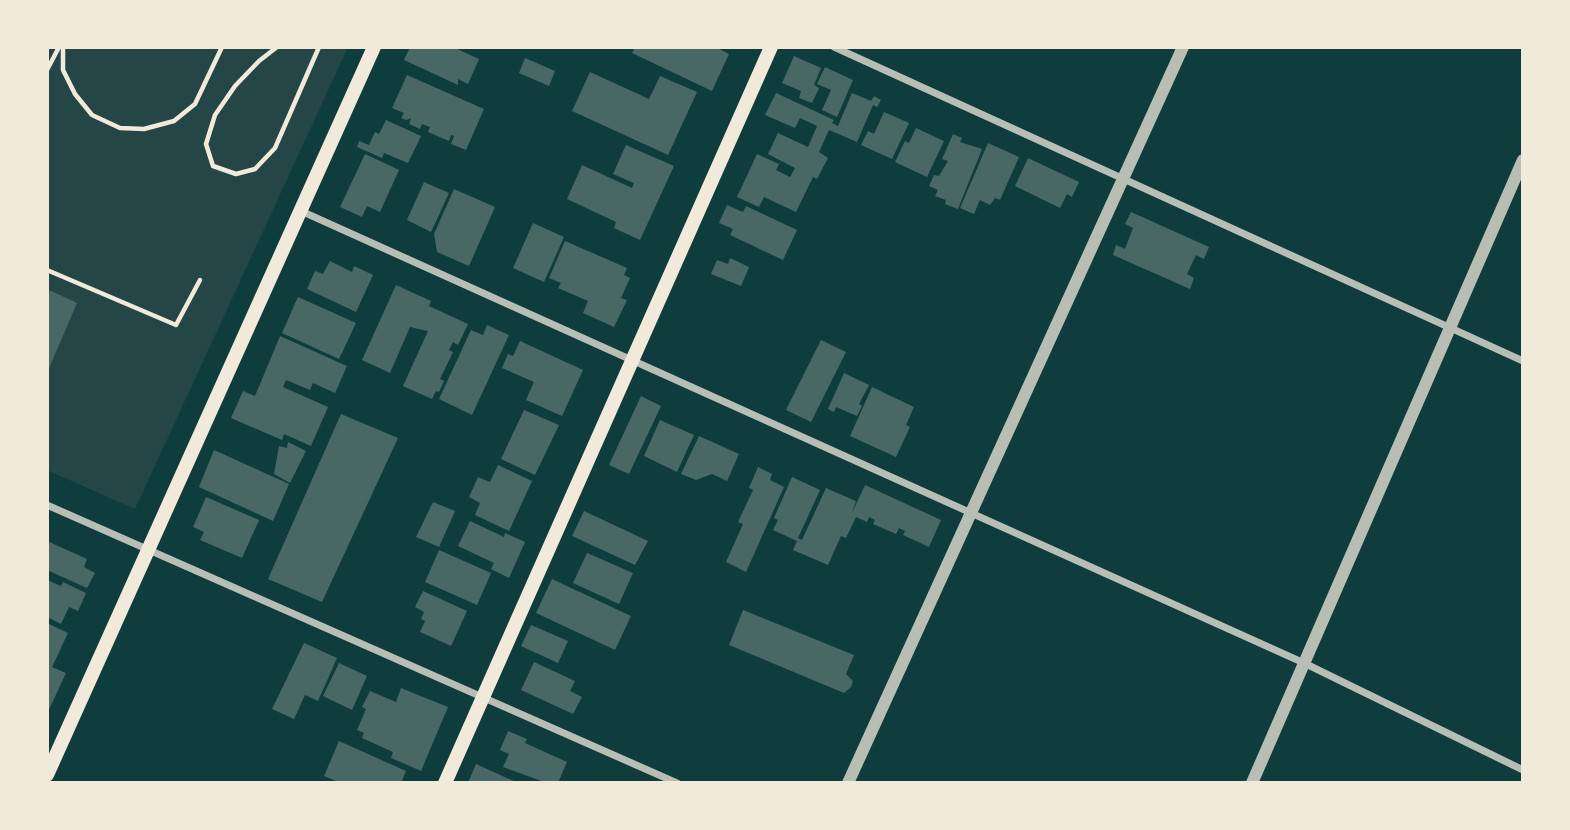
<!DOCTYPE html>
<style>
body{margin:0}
#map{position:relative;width:1570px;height:830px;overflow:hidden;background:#0f3d3e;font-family:Figtree,sans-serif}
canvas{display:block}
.frame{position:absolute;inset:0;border:49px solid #f1e9da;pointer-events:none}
</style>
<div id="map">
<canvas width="1570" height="830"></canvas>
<div class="frame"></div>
</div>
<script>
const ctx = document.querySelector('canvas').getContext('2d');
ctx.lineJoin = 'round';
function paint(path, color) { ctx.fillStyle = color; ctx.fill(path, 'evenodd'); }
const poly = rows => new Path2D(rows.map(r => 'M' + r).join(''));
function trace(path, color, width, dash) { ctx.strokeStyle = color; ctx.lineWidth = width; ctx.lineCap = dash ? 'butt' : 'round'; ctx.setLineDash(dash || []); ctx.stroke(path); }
paint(poly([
 [47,47,348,47,135,509,47,470]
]), '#244646');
paint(poly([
 [410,47,453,47,479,59,468,84,458,79,458,85,404,60],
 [635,47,715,47,729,54,712,91,632,53],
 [794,56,821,68,814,85,819,88,812,103,799,98,801,91,782,83],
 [525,58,555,71,549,86,519,73],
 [825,67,853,80,837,117,822,110,831,90,817,84],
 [590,72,649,99,660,76,697,92,668,155,572,111],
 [407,75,484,109,466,150,451,144,454,136,451,135,449,141,428,132,430,127,422,124,420,129,409,124,411,118,406,120,401,118,404,113,392,108],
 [776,93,834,120,832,123,838,126,852,93,871,101,874,96,881,100,877,107,873,105,857,142,829,130,819,152,828,158,817,179,813,177,796,212,764,197,759,207,737,197,757,154,779,164,776,170,790,177,795,168,768,154,778,133,808,147,817,126,800,118,795,128,765,115],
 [884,112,909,123,892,159,861,145,868,131,874,134],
 [386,120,421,136,408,163,384,153,382,158,357,147,359,141,369,145,375,132,379,134],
 [916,128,944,141,927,177,895,162,905,141,909,143],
 [953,134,962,138,960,142,982,149,958,209,945,204,946,200,935,196,938,190,929,186,934,175,939,176,948,161,942,159],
 [988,143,1019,157,1000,200,995,198,990,205,980,200,974,214,960,208],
 [626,145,674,166,640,240,614,228,616,222,567,199,582,165,632,188,634,183,613,174],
 [365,154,399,170,380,212,367,206,362,217,340,207],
 [1028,158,1079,182,1072,197,1067,194,1060,208,1015,186],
 [424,182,449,193,431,232,407,220],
 [454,189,495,207,469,266,437,252,434,234],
 [727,205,743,212,746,206,797,230,783,260,730,235,733,229,719,223],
 [1131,212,1209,247,1204,259,1196,255,1187,274,1194,278,1190,289,1113,255,1116,245,1125,249,1133,228,1125,224],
 [533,223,564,237,544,282,513,268],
 [565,241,627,268,624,275,630,278,621,298,627,300,614,327,583,313,588,301,558,288,561,283,549,278],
 [730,258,749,267,741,286,711,274,717,260,728,264],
 [330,261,352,272,354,266,373,275,356,312,307,289,315,271,323,274],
 [396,285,431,301,429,306,468,324,458,345,453,342,449,350,453,352,440,379,444,381,439,392,436,391,432,399,403,386,428,331,410,327,390,373,362,360],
 [47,289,77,303,47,373],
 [298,297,356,323,339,359,282,333],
 [487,325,509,335,472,415,439,399,471,330,483,335],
 [280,336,347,366,335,393,313,383,310,390,286,380,283,387,328,407,311,446,284,434,282,440,231,418,243,391,255,396],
 [821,340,846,352,811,422,786,410],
 [520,341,583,370,562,416,526,400,534,382,502,368,508,354,513,356],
 [844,373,869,385,859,404,862,406,857,416,836,407,834,412,828,409],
 [872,387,914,407,906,425,910,427,896,457,850,436],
 [641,396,661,406,629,474,609,465],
 [524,410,559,425,535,475,501,459],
 [341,414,398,438,322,602,268,579],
 [660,420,694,435,677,472,644,456],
 [699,436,739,454,727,481,712,474,696,480,681,474],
 [288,442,306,451,290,483,274,474,279,446,287,448],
 [214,450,289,484,273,521,199,487],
 [498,465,532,481,509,531,475,515,480,503,469,497,478,477,490,482],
 [758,467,772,474,770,480,784,487,746,572,726,562,743,524,738,522,753,490,749,488],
 [792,477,820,490,798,538,802,540,826,488,856,501,852,513,865,485,941,520,929,547,903,535,905,531,899,528,896,534,873,524,875,520,869,517,867,522,856,517,846,538,841,536,828,565,793,550,797,541,773,530,778,520,774,518],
 [206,497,259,520,242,558,200,540,204,532,193,527],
 [433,502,455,511,439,547,416,537],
 [584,511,648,541,635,565,572,536],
 [470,521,504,537,505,533,525,542,509,578,491,569,494,563,458,546],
 [47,541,87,559,84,567,95,573,87,588,47,570],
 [439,550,491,573,477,605,425,582],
 [587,553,633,573,619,604,573,583],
 [552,579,631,616,615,650,536,613],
 [47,580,61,586,63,582,86,593,78,611,69,607,61,624,47,617],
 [423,591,467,611,451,646,420,632,425,621,421,619,424,612,415,607],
 [743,610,854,655,846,674,853,681,851,687,844,693,729,645],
 [47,623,68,633,52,667,66,673,47,714],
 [531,625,568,641,558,663,521,646],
 [304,643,337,658,318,701,305,695,294,719,272,709],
 [534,662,575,681,570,691,582,697,573,714,521,690],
 [339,663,367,676,352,710,323,696],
 [401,688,448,707,421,771,391,758,393,752,362,738,364,733,357,730,366,709,362,707,370,691,396,702],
 [508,731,527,739,525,743,567,762,558,783,547,783,503,767,509,754,500,750],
 [339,741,406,771,401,783,340,783,324,776],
 [476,764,518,783,468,783]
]), '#486865');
trace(poly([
 [63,47,63,70,75,94,92,115,120,128,144,129,174,121,195,104,222,47],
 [277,47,259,61,235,86,215,115,206,144,213,166,236,174,255,169,275,148,319,47],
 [47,70,59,47],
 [47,270,176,325,200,280]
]), '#f1e9da', 4.5);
trace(poly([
 [834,47,1523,361],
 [301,211,1304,663,1523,770],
 [47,505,677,783]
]), '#b8beb3', 7);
trace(poly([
 [848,783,1183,47],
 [1252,783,1523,160]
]), '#b8beb3', 12);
trace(poly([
 [47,775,374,47],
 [445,783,771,47]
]), '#f1e9da', 14);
</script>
